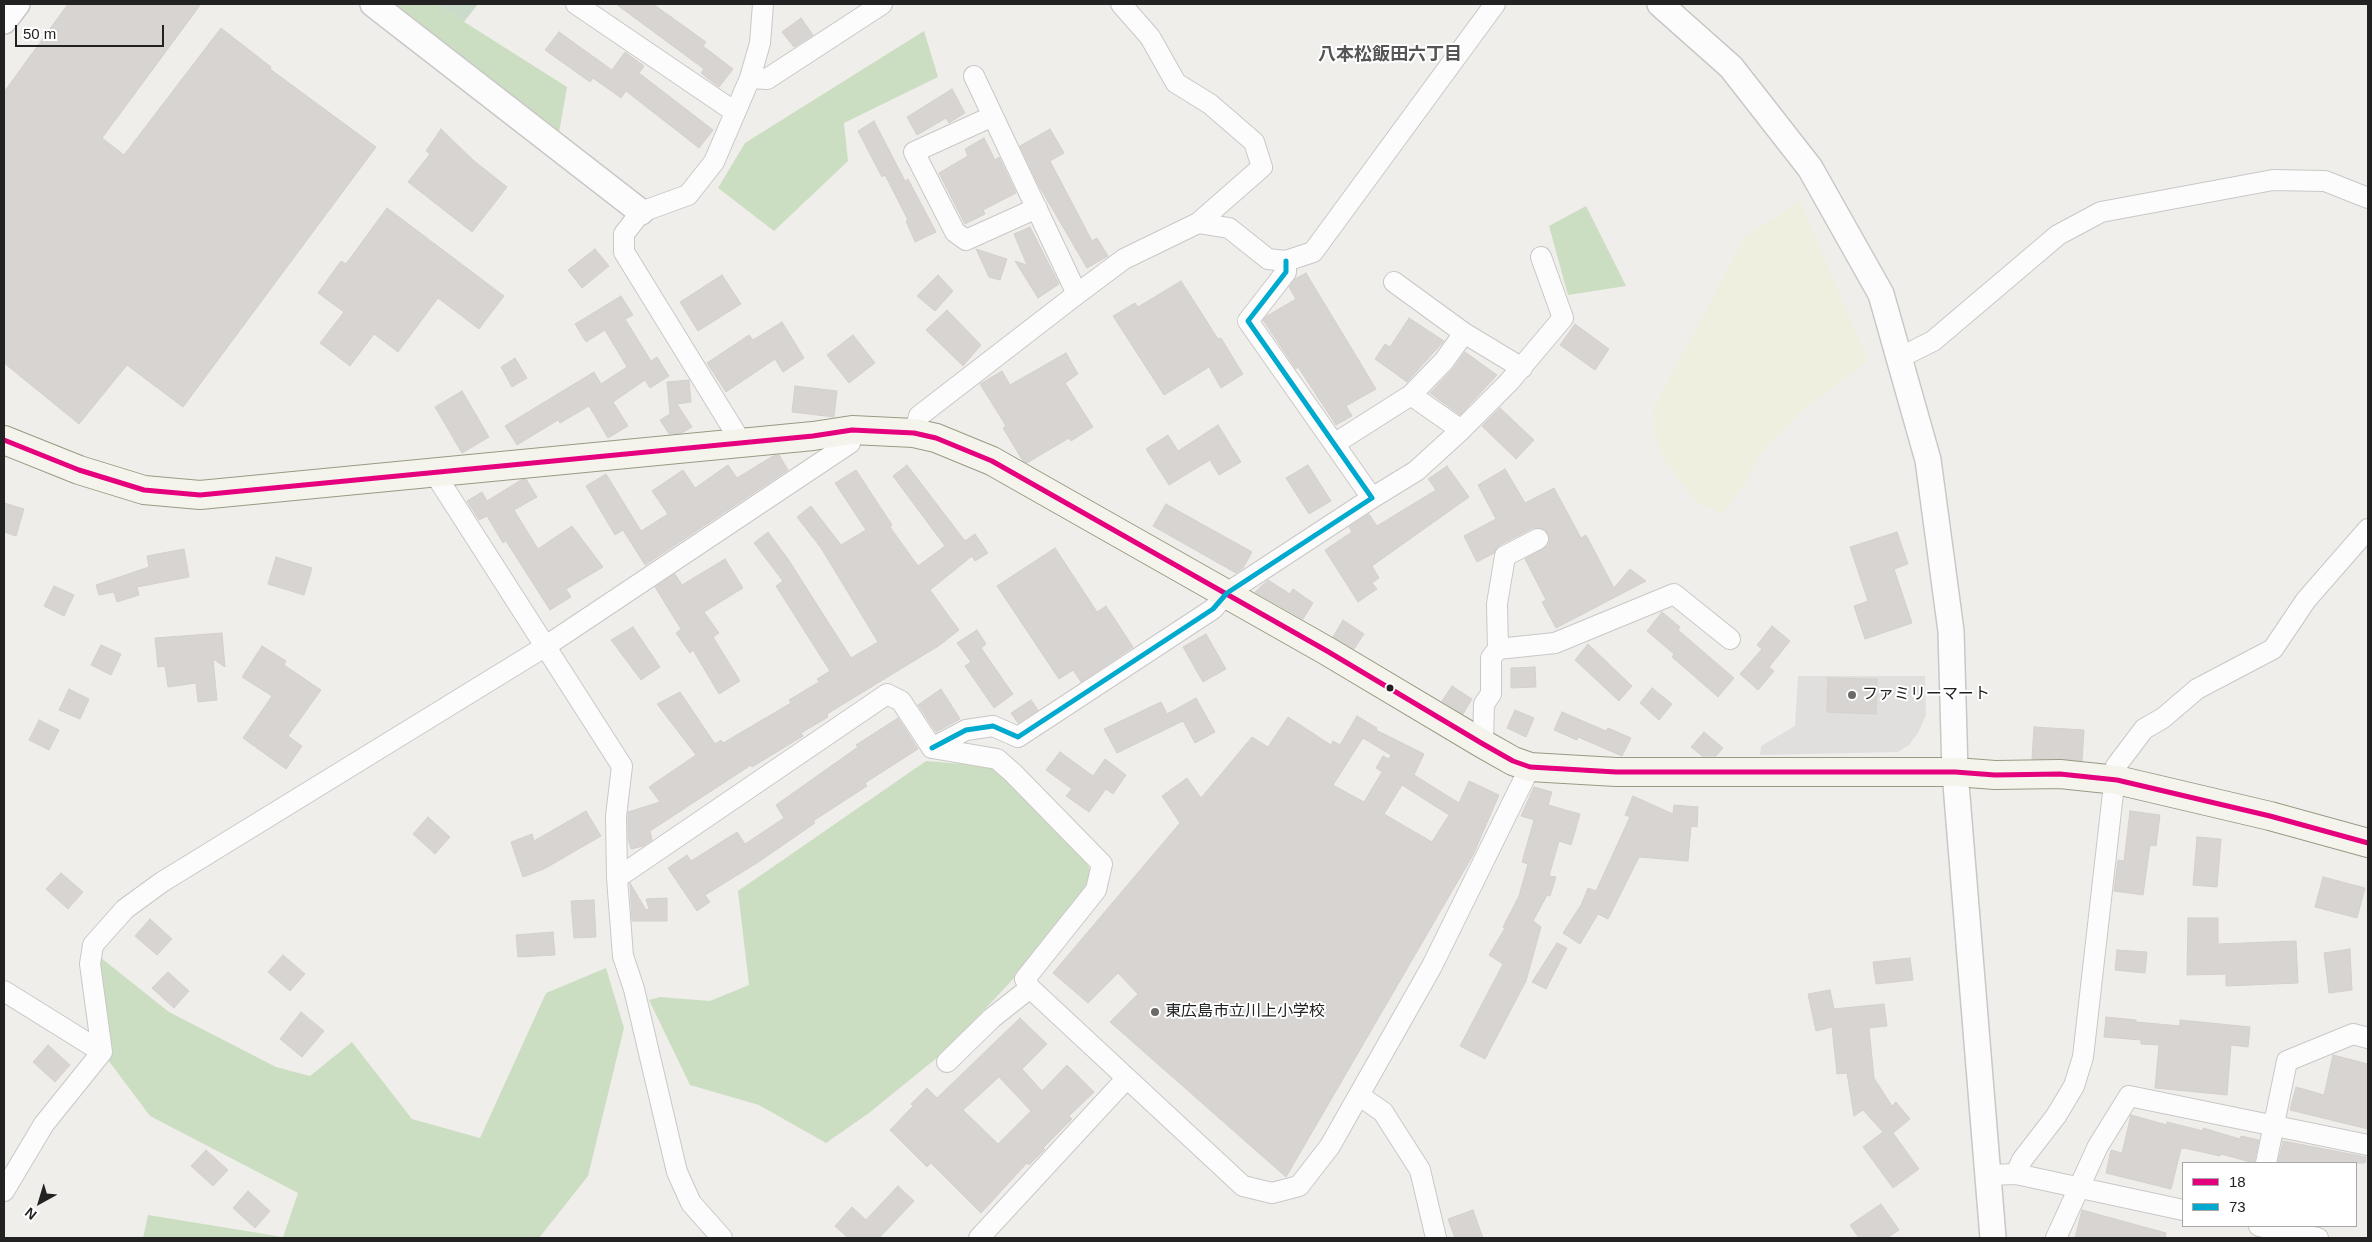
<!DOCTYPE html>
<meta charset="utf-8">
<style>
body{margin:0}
#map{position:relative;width:2372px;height:1242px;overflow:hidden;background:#f0eeeb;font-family:Arial,sans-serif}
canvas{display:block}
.frame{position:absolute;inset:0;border:5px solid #222;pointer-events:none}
.legend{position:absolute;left:2182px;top:1162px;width:175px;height:65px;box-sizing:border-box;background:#fff;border:1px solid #a7a7a7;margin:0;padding:6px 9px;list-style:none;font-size:15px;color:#222}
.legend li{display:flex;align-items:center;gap:10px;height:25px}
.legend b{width:25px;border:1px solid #a7a7a7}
.north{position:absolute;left:15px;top:1177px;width:50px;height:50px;-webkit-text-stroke:4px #fff;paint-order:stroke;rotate:219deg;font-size:14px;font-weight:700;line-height:20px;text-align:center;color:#222}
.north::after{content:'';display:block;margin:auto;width:18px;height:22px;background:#222;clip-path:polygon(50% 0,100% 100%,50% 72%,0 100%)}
.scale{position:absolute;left:15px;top:25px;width:149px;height:22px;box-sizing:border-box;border:2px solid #222;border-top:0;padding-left:6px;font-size:15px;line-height:18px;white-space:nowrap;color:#222;-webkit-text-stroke:4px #fff;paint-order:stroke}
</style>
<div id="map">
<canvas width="2372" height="1242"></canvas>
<div class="frame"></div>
<ul class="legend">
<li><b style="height:6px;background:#e5007d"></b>18</li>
<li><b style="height:6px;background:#00a9ce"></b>73</li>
</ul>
<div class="north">N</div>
<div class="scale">50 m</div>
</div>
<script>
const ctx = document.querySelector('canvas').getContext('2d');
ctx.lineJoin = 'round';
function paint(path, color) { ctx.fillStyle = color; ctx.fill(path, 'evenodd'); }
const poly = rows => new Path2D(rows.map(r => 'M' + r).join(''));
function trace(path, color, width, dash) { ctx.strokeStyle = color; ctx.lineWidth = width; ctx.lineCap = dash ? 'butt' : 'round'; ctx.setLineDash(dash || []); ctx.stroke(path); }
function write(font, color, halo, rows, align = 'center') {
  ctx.font = font + ' Arial,"Noto Sans JP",sans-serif'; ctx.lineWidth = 4; ctx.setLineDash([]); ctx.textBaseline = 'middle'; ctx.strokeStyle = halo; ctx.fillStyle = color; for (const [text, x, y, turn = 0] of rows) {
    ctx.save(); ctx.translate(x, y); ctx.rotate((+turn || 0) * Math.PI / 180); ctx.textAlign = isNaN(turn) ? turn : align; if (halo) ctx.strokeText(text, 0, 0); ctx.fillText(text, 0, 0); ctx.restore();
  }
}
paint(poly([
 [1800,201,1868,361,1802,411,1761,453,1745,484,1722,513,1697,503,1667,464,1655,437,1653,409,1745,237]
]), '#efefdf');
paint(poly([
 [393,4,436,4,567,87,559,133],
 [924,31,938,77,844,123,848,161,774,231,718,188,745,143],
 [1586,206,1626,286,1568,295,1549,226],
 [926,761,999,767,1049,809,1098,881,1039,951,949,1048,869,1113,826,1143,759,1105,690,1085,649,1000,660,997,710,1001,749,985,738,891],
 [96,954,169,1012,276,1067,310,1076,352,1042,412,1119,480,1138,546,993,606,968,624,1028,588,1176,539,1238,143,1238,148,1215,283,1237,298,1193,150,1116,102,1052]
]), '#cbdec1');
paint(poly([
 [436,4,478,4,464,22]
]), '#cadbca');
paint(poly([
 [1798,676,1925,676,1926,715,1918,733,1909,745,1898,752,1760,755,1761,746,1795,726],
 [1828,678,1877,679,1876,713,1827,712]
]), '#e0dfde');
const building = poly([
 [68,4,201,4,102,138,124,155,221,28,271,67,270,69,376,147,183,407,127,365,79,424,4,363,4,92,68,4],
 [616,4,653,4,706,42,703,46,733,69,719,87,701,73,704,69,616,4],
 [801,18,813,35,794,47,782,32,801,18],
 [559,32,612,70,625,52,644,66,639,73,713,130,699,148,626,91,621,98,593,78,590,82,545,50,559,32],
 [952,89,965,113,949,123,946,118,917,135,907,117,952,89],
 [874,121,905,181,908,179,936,232,915,242,906,221,908,220,885,175,882,177,858,131,874,121],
 [441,129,473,160,507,187,472,232,408,182,430,154,426,151,441,129],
 [1050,129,1064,153,1050,161,1092,241,1097,238,1108,256,1087,268,1039,186,1020,146,1050,129],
 [984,138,995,160,999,157,1016,193,983,210,985,214,965,224,939,173,968,156,965,149,984,138],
 [387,208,504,296,479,329,438,298,398,352,374,334,350,366,320,343,344,312,318,293,341,261,346,264,387,208],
 [1030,227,1059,284,1038,298,1015,261,1027,265,1014,234,1030,227],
 [595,249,609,266,582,288,568,270,595,249],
 [976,249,1007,259,1000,280,989,277,976,249],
 [1306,273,1376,389,1346,406,1352,416,1336,425,1298,367,1296,369,1263,320,1267,316,1296,299,1289,287,1295,279,1306,273],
 [722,275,741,304,698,331,680,302,722,275],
 [938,275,953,291,935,311,917,296,938,275],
 [1181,281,1218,339,1221,338,1243,374,1221,388,1209,367,1164,395,1113,316,1135,303,1138,307,1181,281],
 [621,296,633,315,625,319,651,361,657,357,669,376,650,388,645,380,613,402,628,426,608,438,589,406,560,423,558,420,517,445,505,426,594,372,601,384,627,367,605,330,586,342,575,324,621,296],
 [947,310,981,345,963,366,926,330,947,310],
 [1409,318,1444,341,1407,382,1375,359,1385,344,1390,347,1409,318],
 [782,322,804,358,783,372,775,359,726,392,707,363,749,335,753,340,782,322],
 [1575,324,1609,349,1595,370,1560,345,1575,324],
 [853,335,875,363,849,383,827,355,853,335],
 [1465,352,1497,375,1460,415,1430,393,1453,369,1465,352],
 [1066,353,1078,374,1065,383,1093,427,1071,441,1069,438,1027,463,1023,461,1003,428,1006,426,980,384,1002,371,1010,385,1066,353],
 [515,358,527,378,512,387,501,367,515,358],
 [689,380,691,402,677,404,692,427,682,433,669,434,660,420,670,414,667,382,689,380],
 [795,386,837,391,834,417,792,412,795,386],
 [462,391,489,437,462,453,435,407,462,391],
 [1500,408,1534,440,1516,459,1482,426,1500,408],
 [1218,425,1241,462,1219,475,1210,460,1169,485,1146,449,1168,435,1178,451,1218,425],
 [779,455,788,470,645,565,623,530,615,535,586,486,606,474,641,531,668,514,652,491,683,470,695,488,728,465,737,478,773,456,779,455],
 [907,465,965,541,975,534,988,553,975,561,972,556,930,590,959,630,940,645,827,714,828,717,801,733,803,736,752,767,751,765,650,831,652,840,643,846,631,849,628,838,628,812,660,802,649,787,696,755,657,704,680,692,715,744,721,740,723,743,791,703,789,700,819,682,817,679,830,671,776,586,783,581,754,543,768,532,788,559,851,658,878,642,821,548,797,517,811,506,841,545,866,530,835,483,856,470,892,525,890,527,918,566,945,546,893,476,907,465],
 [1308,465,1331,501,1309,514,1286,478,1308,465],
 [1447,466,1469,497,1372,566,1379,578,1372,583,1377,589,1358,602,1325,550,1352,532,1349,527,1369,514,1377,526,1436,490,1428,479,1447,466],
 [1505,469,1525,503,1554,488,1581,538,1586,535,1614,588,1630,569,1646,581,1556,628,1542,602,1546,600,1525,559,1548,546,1550,539,1545,529,1533,528,1500,545,1494,553,1477,562,1464,536,1496,519,1478,485,1505,469],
 [526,479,537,497,514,510,538,549,572,526,603,567,566,589,571,597,550,610,506,541,503,543,487,516,479,520,467,501,482,492,487,501,521,480,526,479],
 [4,503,24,509,16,536,4,532,4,503],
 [1166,504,1252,552,1243,568,1236,573,1153,526,1166,504],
 [1897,532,1908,564,1894,569,1912,623,1865,639,1854,606,1868,601,1850,547,1897,532],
 [1055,548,1097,612,1106,606,1133,647,1081,682,1073,670,1059,679,997,586,1055,548],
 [184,549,189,577,137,587,139,595,117,602,114,592,99,595,96,585,149,567,147,556,184,549],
 [276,557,312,568,304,595,268,584,276,557],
 [725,559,743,588,704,612,719,633,713,637,740,681,719,694,693,650,690,653,676,633,681,629,655,587,675,574,682,585,725,559],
 [1268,580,1290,594,1293,589,1313,603,1303,619,1255,592,1268,580],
 [54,586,74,595,64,616,44,606,54,586],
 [1662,612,1680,627,1678,630,1734,678,1718,697,1672,657,1674,654,1647,631,1662,612],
 [1343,620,1364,634,1354,649,1333,637,1343,620],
 [1772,626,1790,641,1769,667,1774,671,1758,690,1740,674,1762,649,1757,645,1772,626],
 [633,627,660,667,641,680,611,640,633,627],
 [977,630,986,644,981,648,1013,694,994,708,965,666,971,662,957,643,977,630],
 [222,633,225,667,213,659,217,700,198,702,196,683,168,687,165,666,158,667,155,638,222,633],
 [1206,634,1226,669,1203,682,1183,647,1206,634],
 [1588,644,1632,686,1619,701,1575,660,1588,644],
 [101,645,121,654,111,675,91,665,101,645],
 [262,646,286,661,284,665,321,690,288,736,302,746,286,769,243,738,272,696,242,677,262,646],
 [1535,667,1536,687,1511,688,1511,668,1535,667],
 [1828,678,1877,679,1876,714,1827,712,1828,678],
 [1452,686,1472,699,1463,714,1442,701,1452,686],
 [1652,688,1672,704,1659,720,1640,703,1652,688],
 [69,689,89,699,80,719,59,710,69,689],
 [941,689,960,719,936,732,918,705,941,689],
 [1196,698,1215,732,1195,743,1183,721,1117,753,1104,729,1161,702,1167,714,1196,698],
 [1031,700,1038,710,1018,723,1011,713,1031,700],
 [1515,710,1534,718,1526,737,1507,728,1515,710],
 [1562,712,1606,731,1608,728,1631,738,1622,756,1578,737,1577,740,1554,730,1562,712],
 [1357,716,1377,728,1376,730,1424,754,1414,775,1459,803,1469,781,1499,795,1473,855,1286,1177,1110,1022,1138,994,1118,973,1088,1003,1053,973,1180,823,1162,796,1187,778,1201,798,1252,737,1268,747,1288,717,1331,745,1333,741,1340,745,1357,716],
 [1363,738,1391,755,1389,759,1383,756,1376,768,1382,772,1364,802,1333,785,1363,738],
 [1402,785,1449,815,1432,842,1384,814,1402,785],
 [898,718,918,749,865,783,867,786,813,821,815,823,757,863,705,895,710,902,697,911,668,868,687,855,691,861,737,832,745,844,784,818,776,805,858,747,856,745,898,718],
 [39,720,59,730,49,750,29,740,39,720],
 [2034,727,2084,730,2082,761,2032,759,2034,727],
 [1704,732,1723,748,1716,756,1702,756,1691,747,1704,732],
 [1060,752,1093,776,1105,759,1126,775,1113,794,1106,789,1089,812,1066,796,1072,789,1046,770,1060,752],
 [1534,787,1552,792,1548,805,1580,814,1571,845,1559,841,1549,876,1556,877,1550,896,1547,895,1533,921,1541,927,1526,981,1485,1059,1460,1046,1503,964,1489,955,1505,928,1503,927,1519,896,1528,864,1522,862,1534,820,1521,816,1534,787],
 [1633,796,1673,814,1674,805,1698,807,1697,827,1691,826,1688,861,1639,857,1608,919,1598,914,1580,944,1563,933,1581,905,1588,888,1596,891,1630,817,1625,815,1633,796],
 [586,811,601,836,544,869,523,877,511,842,532,834,534,841,586,811],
 [2130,811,2160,815,2156,846,2150,845,2143,895,2114,891,2118,860,2124,861,2130,811],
 [428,817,450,837,435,854,413,834,428,817],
 [2197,837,2221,839,2217,887,2193,885,2197,837],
 [61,873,83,892,68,909,46,889,61,873],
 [2323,877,2365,888,2357,918,2315,907,2323,877],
 [630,883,646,910,649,909,646,899,667,898,667,921,632,921,630,883],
 [594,900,596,937,574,938,571,901,594,900],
 [2188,918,2218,918,2218,944,2296,941,2298,983,2226,986,2226,974,2187,975,2188,918],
 [150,919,172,939,157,955,135,936,150,919],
 [553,932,555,955,518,957,516,935,553,932],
 [1557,943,1567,948,1546,989,1532,982,1557,943],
 [2350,949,2352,990,2329,993,2324,953,2350,949],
 [2117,950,2147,952,2145,973,2115,970,2117,950],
 [283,955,305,974,290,991,268,972,283,955],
 [1910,958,1913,980,1876,984,1873,962,1910,958],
 [168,972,189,991,174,1008,152,988,168,972],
 [1830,990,1834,1009,1884,1004,1887,1026,1869,1028,1874,1078,1892,1106,1896,1102,1910,1119,1893,1133,1919,1169,1893,1188,1863,1147,1883,1132,1863,1110,1854,1116,1847,1073,1837,1074,1832,1027,1816,1031,1808,994,1830,990],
 [301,1012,324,1031,302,1057,280,1039,301,1012],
 [2106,1017,2136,1020,2136,1022,2180,1026,2180,1020,2250,1027,2248,1047,2231,1045,2227,1095,2155,1088,2159,1045,2141,1044,2141,1040,2104,1037,2106,1017],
 [1020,1018,1047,1044,1022,1069,1042,1091,1067,1065,1094,1092,1069,1116,1072,1119,1043,1148,1045,1149,1029,1165,1027,1163,981,1213,931,1163,927,1167,890,1130,913,1106,911,1104,927,1088,937,1098,1020,1018],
 [999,1077,1031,1111,998,1144,963,1110,999,1077],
 [48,1045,70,1065,55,1082,33,1062,48,1045],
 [2333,1055,2368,1064,2368,1129,2290,1110,2296,1087,2324,1095,2333,1055],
 [2131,1115,2167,1125,2167,1122,2203,1131,2203,1128,2240,1139,2241,1136,2259,1140,2254,1163,2221,1154,2220,1156,2184,1148,2181,1149,2171,1189,2106,1173,2111,1150,2122,1153,2131,1115],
 [2283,1141,2366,1157,2365,1163,2278,1163,2283,1141],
 [206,1150,228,1170,213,1186,191,1166,206,1150],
 [898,1186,914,1201,879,1238,848,1238,835,1226,852,1207,866,1220,898,1186],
 [248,1191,270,1211,255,1228,233,1208,248,1191],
 [1881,1204,1899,1230,1887,1238,1859,1238,1850,1225,1881,1204],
 [1473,1210,1483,1238,1455,1238,1448,1219,1473,1210],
 [2082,1210,2166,1233,2165,1238,2075,1238,2082,1210]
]);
paint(building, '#d7d4d2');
trace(building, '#d3d0cc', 1);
const minor = poly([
 [576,4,735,112],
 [974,76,1077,294],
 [750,78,767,79,882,4],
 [993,116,914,152,955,232,966,240,1037,208],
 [1198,223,1229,228,1268,259,1286,261,1313,252,1495,4],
 [1394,282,1464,333,1522,368],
 [1899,358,1933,341,2058,235,2101,212,2273,180,2325,181,2368,198],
 [1411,395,1461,430],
 [914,433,919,416,1077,294,1124,259,1198,223,1262,167,1254,142,1210,104,1176,83,1150,37,1121,4],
 [741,442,624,252,624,234,641,212,688,195,714,162,750,78,760,43,763,4],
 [1334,444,1411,395,1444,361,1464,333],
 [435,474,622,766,616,816,617,878,623,956,634,989,677,1172,691,1203,722,1238],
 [1372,498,1416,471,1461,430,1509,382,1563,318,1541,257],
 [1498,649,1497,604,1505,556,1538,539],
 [1483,744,1484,704,1491,694,1491,658,1498,649,1555,643,1674,594,1730,639],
 [932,748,966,730,993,726,1018,737,1213,609,1227,593,1372,498,1248,321,1286,272,1286,261],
 [617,878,887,694,901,701,932,748,997,759,1013,773,1102,864,1096,890,1025,979,1030,988,1243,1186,1272,1193,1299,1186,1330,1146,1432,966,1530,767],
 [4,991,102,1052],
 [947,1062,992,1018,1030,988],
 [1360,1096,1383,1112,1420,1170,1436,1238],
 [2266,1163,2287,1061,2353,1034,2368,1038],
 [2016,1174,2022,1160,2056,1116,2074,1086,2083,1057,2113,793,2117,780,2116,766,2144,729,2163,718,2197,689,2273,649,2306,600,2368,529],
 [1987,1175,2016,1174,2183,1210],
 [4,1191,44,1124,102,1052,90,964,93,945,125,909,162,882,546,646,850,443,852,430],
 [2259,1226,2318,1238],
 [979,1238,1126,1079],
 [2056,1238,2098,1146,2129,1096,2368,1145]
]);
const tertiary = poly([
 [373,4,641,212],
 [1660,4,1731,67,1810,168,1881,294,1928,460,1951,631,1955,772,1993,1238],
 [4,21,17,4]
]);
const secondary = poly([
 [4,440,79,470,144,490,200,495,813,436,852,430,914,433,936,438,992,461,1327,651,1483,744,1513,761,1530,767,1616,772,1955,772,1995,775,2060,774,2117,780,2270,816,2368,843]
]);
trace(minor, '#c9c8c7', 22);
trace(tertiary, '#c9c8c7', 28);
trace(secondary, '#999a82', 30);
trace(minor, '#fdfcfc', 20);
trace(tertiary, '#fdfcfc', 25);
trace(secondary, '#f4f4ed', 28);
trace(poly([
 [4,440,79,470,144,490,200,495,813,436,852,430,914,433,936,438,992,461,1327,651,1483,744,1513,761,1530,767,1616,772,1955,772,1995,775,2060,774,2117,780,2270,816,2368,843]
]), '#e5007d', 5);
trace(poly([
 [932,748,966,730,993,726,1018,737,1213,609,1227,593,1372,498,1248,321,1286,272,1286,261]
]), '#00a9ce', 5);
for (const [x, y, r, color] of [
 [1390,688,4.5,"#222"],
 [1852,695,5,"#6a6968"],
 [1155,1012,5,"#6a6968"]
]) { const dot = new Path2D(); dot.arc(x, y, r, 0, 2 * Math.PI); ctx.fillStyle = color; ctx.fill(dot); trace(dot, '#fff', 2); }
write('16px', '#222', '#fff', [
 ["ファミリーマート",1862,695],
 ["東広島市立川上小学校",1165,1012]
], 'left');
write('bold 18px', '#555', '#fff', [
 ["八本松飯田六丁目",1390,55]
]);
</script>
